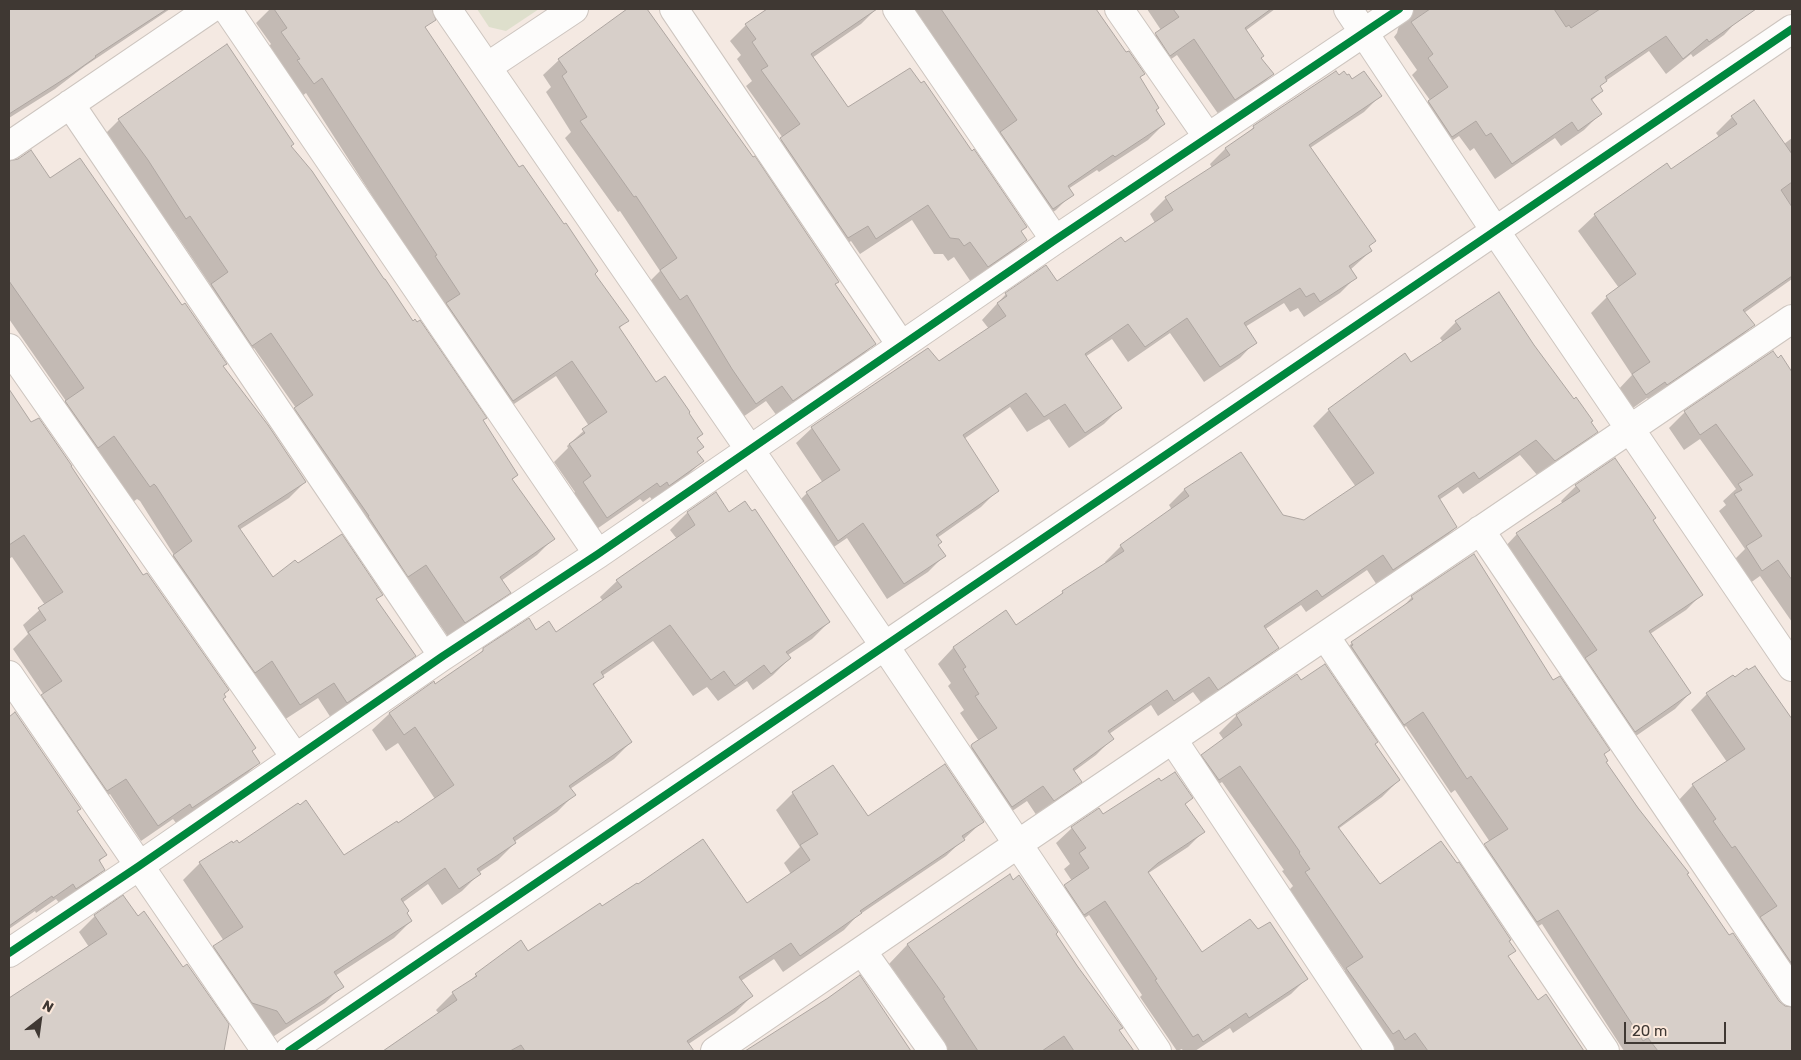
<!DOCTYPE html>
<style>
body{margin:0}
#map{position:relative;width:1801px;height:1060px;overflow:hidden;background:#f4e9e2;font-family:Rubik,sans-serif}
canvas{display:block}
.frame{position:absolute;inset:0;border:10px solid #3f3833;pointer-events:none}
.north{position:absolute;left:15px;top:995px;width:50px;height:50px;-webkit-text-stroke:4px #fbe8db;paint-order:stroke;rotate:30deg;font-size:14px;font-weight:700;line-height:20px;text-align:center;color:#3f3833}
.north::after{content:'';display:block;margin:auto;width:18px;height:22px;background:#3f3833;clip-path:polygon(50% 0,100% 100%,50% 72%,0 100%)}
.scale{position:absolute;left:1624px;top:1022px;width:102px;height:22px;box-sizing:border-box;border:2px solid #3f3833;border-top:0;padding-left:6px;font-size:15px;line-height:18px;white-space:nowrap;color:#3f3833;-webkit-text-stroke:4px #fbe8db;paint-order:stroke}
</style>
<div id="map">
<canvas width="1801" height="1060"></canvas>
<div class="frame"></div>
<div class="north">N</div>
<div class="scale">20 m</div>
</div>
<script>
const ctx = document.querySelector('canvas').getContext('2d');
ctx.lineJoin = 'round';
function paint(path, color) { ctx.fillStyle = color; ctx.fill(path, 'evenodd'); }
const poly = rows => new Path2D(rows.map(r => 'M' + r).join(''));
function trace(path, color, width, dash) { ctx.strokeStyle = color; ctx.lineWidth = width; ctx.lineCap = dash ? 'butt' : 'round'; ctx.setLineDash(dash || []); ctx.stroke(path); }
paint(poly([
 [477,9,539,9,506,31,489,27]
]), '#dedfcc');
paint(poly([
 [9,9,170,9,85,66,55,89,9,118],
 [270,9,417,9,428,24,424,28,519,169,627,320,619,329,656,384,702,434,697,439,702,447,696,453,702,461,686,477,653,501,650,497,643,502,640,499,591,533,567,499,575,492,554,462,568,448,567,446,589,426,556,376,496,416,421,272,306,93,297,100,266,49,271,44,256,23],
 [630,9,642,9,838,282,834,285,874,344,858,360,777,416,766,401,740,419,716,385,671,310,664,315,645,286,660,271,620,211,618,212,565,138,571,132,546,92,551,87,543,75,559,60],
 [765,9,876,9,861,24,812,58,848,109,1020,232,1026,240,1010,256,971,282,954,257,948,261,943,254,934,254,912,220,860,254,851,241,832,253,765,155,783,138,746,86,752,81,737,59,741,55,730,41,746,25,766,11],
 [889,9,1094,9,1126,54,1164,124,1148,140,1099,172,1097,170,1068,189,1072,194,1056,210,1036,224,985,149,999,134,920,17,902,28],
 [1147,9,1275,9,1245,31,1260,59,1273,74,1256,90,1219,115,1177,55,1154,71,1139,50,1161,30],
 [1373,9,1734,9,1740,18,1724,35,1693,57,1691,54,1666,74,1649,51,1604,82,1599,87,1602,91,1591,101,1600,114,1584,130,1561,146,1555,138,1495,179,1474,148,1470,151,1459,136,1435,152,1412,118,1430,100,1412,75,1417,70,1394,37,1397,33,1399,25],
 [1338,77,1352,80,1380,96,1364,112,1310,148,1374,241,1368,247,1371,251,1350,270,1356,277,1340,293,1304,317,1298,308,1290,312,1284,303,1245,327,1255,342,1240,358,1204,382,1170,333,1128,362,1112,339,1085,357,1120,408,1104,424,1069,448,1049,419,1027,432,1010,407,964,439,997,491,981,507,937,538,937,545,944,556,928,572,887,599,847,538,822,555,791,509,807,493,823,483,796,443,812,428,938,362,989,329,982,320,1006,294,1057,282,1124,244,1155,223,1150,214,1166,198,1212,168,1210,164,1225,149,1245,135,1254,127],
 [1732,117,1784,144,1792,138,1792,279,1744,313,1753,325,1737,341,1650,401,1647,398,1630,410,1617,391,1632,375,1591,313,1607,297,1619,288,1578,231,1595,215,1666,165,1671,171,1719,137,1716,133],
 [119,120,290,146,482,421,517,475,512,480,553,539,537,555,501,581,509,593,493,608,449,638,409,580,392,592,279,425,296,408,254,348,236,361,196,301,211,286,174,231,170,234,103,136],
 [37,161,50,180,222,367,305,482,289,498,239,530,273,579,381,595,375,600,414,656,398,672,331,718,318,698,284,720,157,572,174,555,140,501,137,499,133,502,50,418,66,401,9,319,9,183],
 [1456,322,1533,346,1596,432,1580,448,1538,476,1520,455,1463,494,1458,487,1439,500,1456,527,1440,543,1377,585,1367,570,1306,612,1301,605,1264,630,1277,648,1261,664,1202,704,1193,692,1158,716,1151,705,1109,734,1112,739,1096,755,1073,772,1080,782,1064,798,1037,816,1027,801,996,822,956,761,979,741,960,713,964,710,948,686,951,683,938,664,953,648,1006,612,1016,627,1056,600,1063,592,1106,564,1105,562,1121,546,1172,510,1169,505,1185,489,1304,522,1356,487,1313,426,1329,410,1411,364,1443,342,1440,338],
 [1772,353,1777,359,1781,357,1792,374,1792,622,1760,576,1746,586,1731,563,1745,549,1719,511,1726,505,1723,501,1736,489,1700,439,1684,450,1669,428,1685,412],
 [9,391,32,424,70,466,223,694,222,699,255,748,251,752,258,763,242,779,176,823,173,819,141,841,110,794,91,806,26,712,44,695,13,649,28,634,23,625,45,605,12,557,9,559],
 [1576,486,1652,520,1701,595,1686,610,1650,634,1690,693,1675,709,1620,747,1502,550,1517,534,1563,504,1561,501],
 [715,494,728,514,829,622,812,639,788,655,790,658,773,675,753,690,747,681,718,701,707,687,693,696,653,641,602,676,593,686,631,742,614,759,570,789,574,795,557,812,514,842,515,843,498,860,478,873,479,874,462,891,442,905,428,884,402,903,411,921,394,938,335,976,342,986,325,1003,268,1040,197,964,214,947,224,941,183,880,200,863,233,845,344,857,397,825,435,799,398,743,386,751,372,730,389,714,433,683,435,685,474,659,484,649,536,631,556,633,603,601,600,597,617,581,677,539,670,530,687,513],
 [1412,597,1553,682,1608,750,1603,755,1605,762,1686,874,1765,1002,1792,1041,1792,1051,1624,1051,1542,924,1521,937,1470,861,1490,842,1455,790,1451,793,1406,726,1387,739,1336,658,1352,643,1399,611],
 [1755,667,1792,722,1792,985,1677,802,1693,785,1727,762,1691,710,1707,694,1732,677,1734,679],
 [1296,676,1301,682,1374,745,1399,780,1382,797,1338,829,1380,885,1508,941,1514,951,1507,957,1538,1002,1546,996,1583,1051,1377,1051,1330,986,1345,971,1289,890,1293,886,1282,871,1284,870,1222,782,1201,796,1185,772,1202,756,1224,740,1219,733,1236,716],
 [9,716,80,808,76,812,105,855,99,862,104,869,88,886,60,904,56,899,36,913,35,911,9,929],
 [1161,783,1191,798,1185,805,1203,832,1188,847,1147,874,1201,954,1306,979,1291,994,1233,1033,1230,1028,1195,1051,1183,1051,1182,1049,1177,1051,1140,997,1142,995,1089,915,1068,929,1049,901,1072,881,1064,869,1070,864,1056,843,1072,828,1103,816],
 [793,793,868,818,982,822,946,856,856,917,844,930,783,972,774,959,741,981,752,996,735,1013,678,1051,385,1051,439,1014,436,1010,453,993,466,985,476,975,528,952,602,908,747,904,791,874,784,863,800,847,776,810],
 [1009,876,1054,934,1132,1051,947,1051,924,1018,926,1016,889,964,907,945],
 [95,916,224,1047,219,1051,9,1051,9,1000,89,947,79,932],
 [860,977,910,1051,752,1051,760,1043]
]), '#0003');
const building = poly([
 [9,9,167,9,95,56,96,57,72,74,9,114,9,9],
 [274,9,432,9,436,20,425,27,519,167,523,165,564,224,566,223,598,271,595,274,629,321,619,327,656,382,665,376,690,412,689,413,703,434,697,438,704,447,697,452,704,461,669,486,667,482,660,487,657,483,607,518,583,482,591,476,569,444,585,433,582,429,607,412,572,361,513,401,446,303,460,294,435,256,437,255,322,78,314,84,297,60,300,59,281,32,287,28,274,9],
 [627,9,647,9,753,157,755,156,839,282,835,284,876,344,793,401,782,386,756,404,732,369,687,295,680,300,660,270,677,258,636,196,634,197,580,121,587,117,562,76,567,72,558,59,627,9],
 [767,9,877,9,811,54,848,107,910,68,921,83,924,81,972,151,974,149,1027,227,1021,231,1027,240,988,267,970,242,964,246,959,239,950,238,928,205,876,239,868,226,848,238,780,138,800,124,761,70,768,66,752,42,756,39,745,24,767,9],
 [941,9,1096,9,1126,52,1129,51,1145,74,1140,77,1159,108,1156,110,1165,124,1115,157,1113,155,1068,186,1074,195,1053,209,1000,132,1017,120,941,9],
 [1173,9,1271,9,1245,28,1264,56,1261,58,1274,74,1235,100,1194,39,1170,56,1155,33,1179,17,1173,9],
 [1430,9,1554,9,1566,27,1569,25,1571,28,1600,9,1756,9,1709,42,1707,39,1683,59,1666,36,1605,77,1607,81,1600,86,1603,91,1591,99,1602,114,1578,131,1572,122,1512,164,1491,133,1486,136,1476,121,1452,137,1428,101,1448,87,1428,58,1433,54,1411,22,1430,9],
 [227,44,294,144,291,146,312,171,384,279,385,279,413,321,415,319,417,322,420,320,487,418,483,420,518,475,512,479,555,539,500,577,511,593,465,623,426,565,408,577,368,516,369,516,294,408,313,395,271,333,252,346,211,284,228,272,190,216,186,219,148,160,118,119,227,44],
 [1336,71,1339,75,1344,71,1347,75,1349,74,1352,79,1364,71,1382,96,1309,145,1376,241,1369,246,1372,251,1349,266,1357,278,1320,302,1314,293,1306,297,1300,288,1244,323,1257,343,1220,367,1187,318,1145,347,1128,324,1085,354,1122,408,1085,433,1065,404,1044,417,1026,393,963,435,999,491,936,535,942,542,938,545,946,556,904,584,863,523,838,541,806,492,840,470,811,427,928,348,939,361,1006,316,997,303,1007,296,1005,293,1046,265,1057,281,1121,237,1125,242,1173,210,1165,197,1230,155,1225,148,1254,128,1253,126,1336,71],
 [1754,100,1792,154,1792,182,1781,190,1792,207,1792,276,1743,310,1755,325,1667,385,1665,382,1646,395,1632,374,1650,362,1606,296,1636,274,1594,214,1667,163,1671,169,1737,124,1731,116,1754,100],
 [31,150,50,178,80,158,182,305,185,303,227,364,223,366,268,425,306,482,238,526,273,577,295,560,298,563,342,534,383,595,376,599,416,656,347,703,334,683,300,705,272,661,255,673,173,555,192,541,156,486,154,484,150,487,114,436,98,448,65,401,84,388,9,281,9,161,18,159,31,150],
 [1499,292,1534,345,1574,399,1576,397,1593,421,1591,422,1598,432,1555,461,1536,440,1479,479,1474,472,1438,496,1457,527,1393,570,1383,555,1322,597,1317,590,1264,626,1279,648,1218,690,1209,677,1174,701,1167,690,1108,731,1114,739,1073,769,1082,782,1054,801,1043,786,1012,807,971,746,972,744,997,728,975,696,979,694,963,669,966,667,953,647,1006,610,1016,625,1063,593,1062,591,1124,551,1120,545,1189,496,1184,489,1241,452,1283,515,1304,520,1374,473,1328,409,1405,353,1411,362,1461,329,1455,321,1499,292],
 [1773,351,1778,358,1781,355,1792,372,1792,580,1778,560,1762,571,1746,546,1762,536,1734,494,1742,490,1738,484,1753,475,1716,424,1700,435,1684,411,1773,351],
 [9,389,31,422,39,418,72,466,71,466,143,575,147,573,229,690,224,694,226,697,223,699,256,748,252,751,260,763,192,808,190,804,158,826,126,779,107,791,41,695,62,681,28,632,46,620,38,608,63,592,24,535,9,545,9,389],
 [1615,458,1656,518,1653,520,1703,595,1649,631,1691,693,1635,732,1585,658,1597,650,1516,533,1580,491,1575,485,1615,458],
 [716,492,729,512,745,501,752,511,755,509,830,622,786,652,791,658,771,674,764,665,735,686,724,671,711,680,670,625,601,672,604,677,593,684,632,742,569,786,576,795,513,838,516,843,477,869,481,874,459,889,445,868,401,899,409,911,407,913,412,921,334,972,344,987,286,1024,277,1011,252,1003,213,946,243,927,199,862,232,841,233,843,237,840,239,843,298,803,300,805,306,800,344,855,397,821,398,823,454,785,415,727,404,735,389,713,434,681,435,684,483,651,483,648,529,618,536,630,549,621,556,632,622,587,616,580,695,525,687,512,716,492],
 [1474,554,1553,680,1560,676,1610,750,1604,754,1608,761,1606,762,1638,808,1689,873,1687,874,1729,935,1733,933,1779,1001,1785,1006,1792,1007,1792,1051,1658,1051,1648,1038,1643,1041,1558,910,1537,922,1484,844,1508,829,1471,776,1467,779,1423,712,1404,725,1351,646,1353,645,1351,642,1413,599,1411,596,1474,554],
 [1325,664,1378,742,1375,744,1400,780,1338,827,1380,884,1441,841,1457,863,1459,862,1511,940,1509,941,1516,951,1508,956,1538,1000,1546,994,1584,1051,1428,1051,1415,1033,1405,1040,1399,1030,1393,1034,1346,968,1363,957,1305,872,1310,869,1299,853,1300,852,1240,766,1219,780,1201,755,1242,725,1236,715,1297,674,1301,680,1325,664],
 [1755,666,1792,719,1792,964,1760,917,1777,906,1735,846,1732,848,1713,821,1716,819,1692,784,1745,749,1706,693,1733,675,1735,677,1747,668,1748,670,1755,666],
 [15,712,81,809,77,811,107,855,99,860,105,870,76,889,73,884,53,898,52,896,9,926,9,717,15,712],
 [945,764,984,822,962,836,965,840,860,911,862,913,800,956,791,943,739,977,753,996,687,1041,694,1051,525,1051,521,1045,510,1051,383,1051,457,1000,452,992,477,976,475,974,521,940,528,951,600,903,602,906,637,883,638,884,703,839,747,903,810,860,800,845,818,834,792,792,833,765,868,816,945,764],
 [1175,772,1193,798,1185,804,1205,832,1158,863,1148,872,1202,952,1250,919,1258,929,1270,922,1308,979,1249,1018,1246,1013,1203,1042,1198,1034,1193,1037,1155,980,1157,979,1105,901,1084,915,1064,885,1089,868,1079,853,1086,848,1071,827,1099,808,1103,814,1159,778,1161,781,1175,772],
 [1010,874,1013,880,1019,875,1058,932,1056,934,1078,967,1123,1028,1119,1030,1134,1051,1074,1051,1064,1036,1042,1051,978,1051,943,998,945,997,907,944,1010,874],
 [123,895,138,916,144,911,183,967,187,964,229,1024,224,1051,9,1051,9,998,107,934,94,915,123,895],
 [860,975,911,1051,745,1051,828,998,860,975]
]);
paint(building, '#d7cfc9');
trace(building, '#aea6a1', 1);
const street = poly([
 [227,9,598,554],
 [447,9,884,645,1157,1051],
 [674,9,901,345],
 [897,9,1055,240],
 [1119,9,1207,136],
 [1348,9,1496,232,1792,667],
 [487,67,574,9],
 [70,104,443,656],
 [9,146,210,9],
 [9,348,295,757],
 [1480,530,1792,992],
 [1325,636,1605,1051],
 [9,675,266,1051],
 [1173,740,1380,1051],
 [862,951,933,1051],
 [9,953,139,866,443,656,598,554,1055,240,1399,9],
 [715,1051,1018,844,1792,319]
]);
const secondary = poly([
 [289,1051,1792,29]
]);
trace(street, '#cdc5bf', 30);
trace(secondary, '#cdc5bf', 30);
trace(street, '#fdfcfb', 28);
trace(secondary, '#fdfcfb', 28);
trace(poly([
 [9,953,139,866,443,656,598,554,1055,240,1399,9],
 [289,1051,1792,29]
]), '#00873e', 8);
</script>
